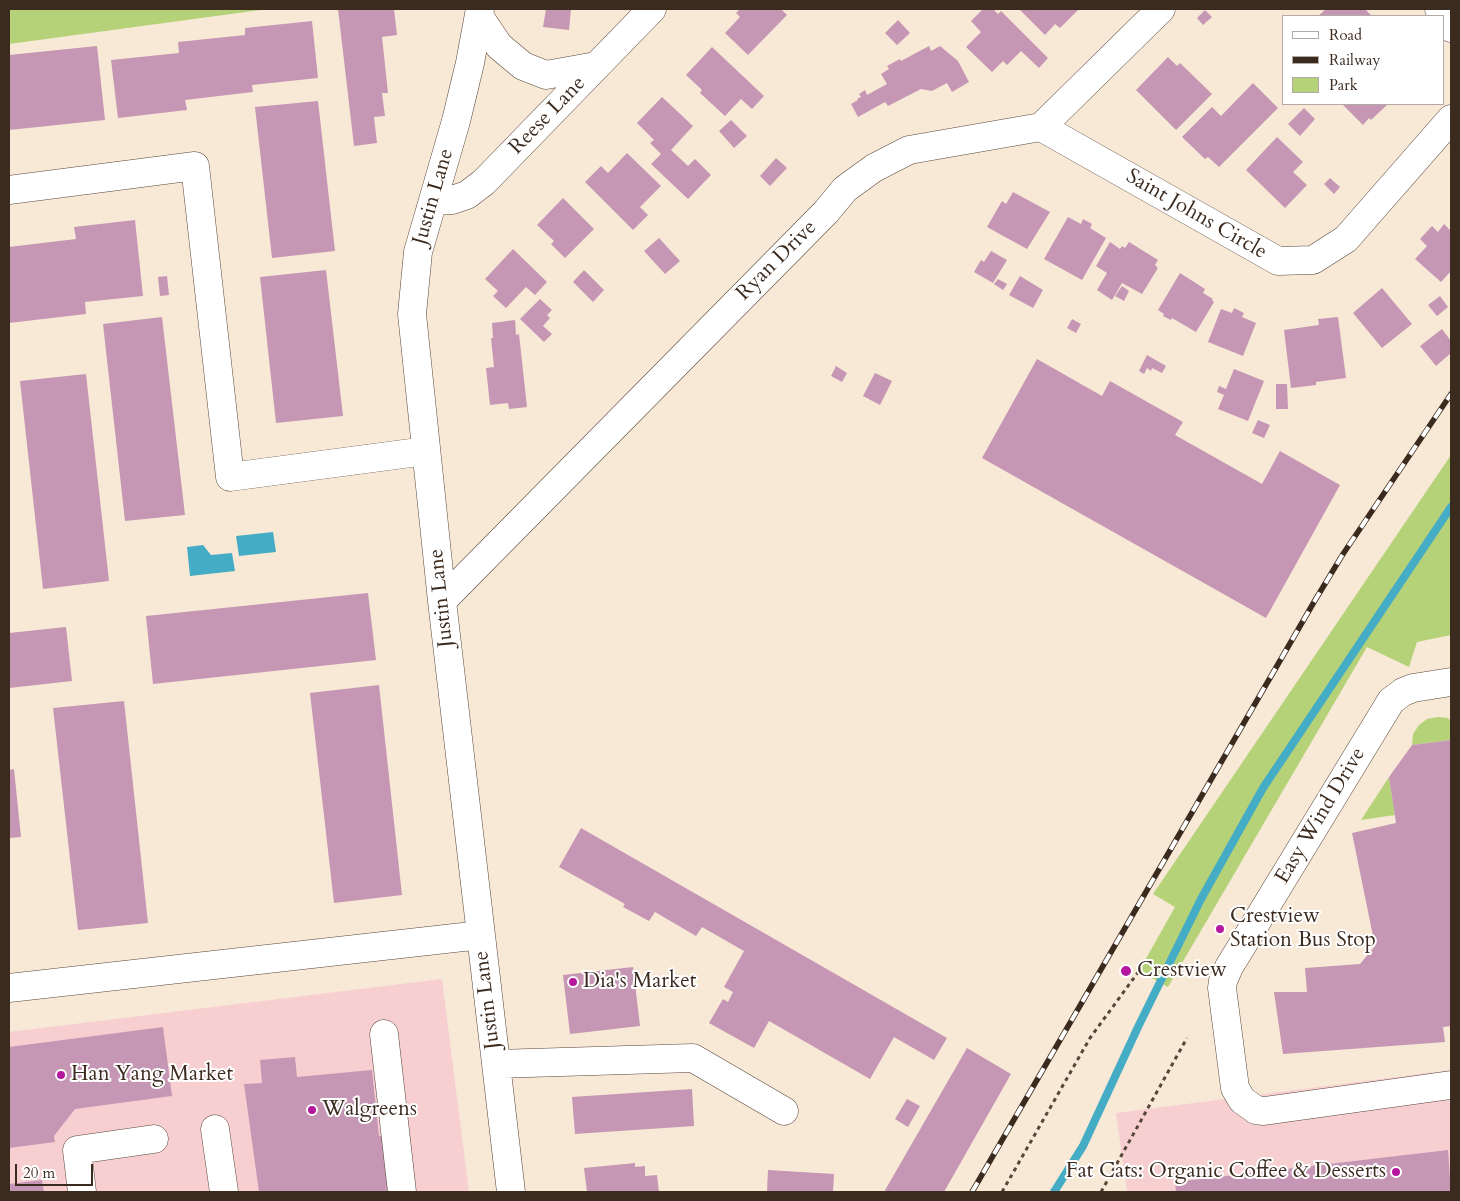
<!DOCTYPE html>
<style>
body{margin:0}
#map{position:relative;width:1460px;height:1201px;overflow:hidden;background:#f8e8d6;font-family:Cardo,serif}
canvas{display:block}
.frame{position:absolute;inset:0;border:10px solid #3b2a1e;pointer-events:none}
.legend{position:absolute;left:1282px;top:15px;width:162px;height:90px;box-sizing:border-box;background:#fff;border:1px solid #b1aaa5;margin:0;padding:6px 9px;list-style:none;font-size:15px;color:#3b2a1e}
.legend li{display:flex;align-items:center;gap:10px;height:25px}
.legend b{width:25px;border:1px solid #b1aaa5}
.scale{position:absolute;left:15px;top:1164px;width:78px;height:22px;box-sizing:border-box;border:2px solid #3b2a1e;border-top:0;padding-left:6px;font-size:15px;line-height:18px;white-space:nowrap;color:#3b2a1e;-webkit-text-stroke:4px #fff;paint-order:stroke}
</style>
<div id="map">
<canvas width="1460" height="1201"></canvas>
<div class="frame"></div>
<ul class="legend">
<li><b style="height:6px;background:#fff"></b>Road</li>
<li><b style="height:6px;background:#3b2a1e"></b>Railway</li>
<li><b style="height:14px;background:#b5d279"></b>Park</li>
</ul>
<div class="scale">20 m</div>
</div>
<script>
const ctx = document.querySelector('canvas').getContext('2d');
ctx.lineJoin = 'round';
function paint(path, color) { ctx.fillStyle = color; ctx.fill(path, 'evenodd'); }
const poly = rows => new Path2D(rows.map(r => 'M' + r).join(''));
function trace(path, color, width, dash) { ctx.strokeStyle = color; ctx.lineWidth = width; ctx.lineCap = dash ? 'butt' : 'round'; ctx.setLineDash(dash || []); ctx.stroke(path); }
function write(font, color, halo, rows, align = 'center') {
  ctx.font = font + ' Cardo,serif'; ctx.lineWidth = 4; ctx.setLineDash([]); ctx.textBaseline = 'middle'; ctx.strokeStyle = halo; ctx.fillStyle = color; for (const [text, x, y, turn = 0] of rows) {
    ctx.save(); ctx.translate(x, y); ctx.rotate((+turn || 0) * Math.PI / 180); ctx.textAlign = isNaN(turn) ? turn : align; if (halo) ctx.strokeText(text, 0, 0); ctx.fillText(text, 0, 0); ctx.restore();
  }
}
paint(poly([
 [442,979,469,1192,9,1192,9,1032],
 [1451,1070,1451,1192,1127,1192,1116,1113]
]), '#f7cfd1');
paint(poly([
 [9,9,268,9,9,44],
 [1451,455,1451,635,1417,642,1409,667,1367,647,1168,987,1139,971,1175,907,1153,894],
 [1438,717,1448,718,1451,722,1451,740,1412,745,1413,734,1419,725,1427,719],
 [1389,777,1395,815,1361,820]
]), '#b5d279');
paint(poly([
 [273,532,276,552,239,556,236,536],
 [203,545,211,555,232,553,235,571,190,576,187,547]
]), '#45acc5');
trace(poly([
 [1054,1192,1083,1146,1138,1027,1201,899,1263,788,1451,507]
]), '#45acc5', 8);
paint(poly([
 [338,9,394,9,397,35,382,37,388,93,382,93,385,116,374,117,377,143,354,146],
 [546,9,571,9,569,30,543,27],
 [740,9,781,9,787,15,748,55,725,33,740,17,736,13],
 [983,9,993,9,998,14,1001,11,1048,58,1039,68,1021,51,1007,65,1003,61,992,72,966,47,981,32,971,21],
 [1019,9,1079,9,1060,28,1055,24,1045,35],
 [1326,9,1365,9,1372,16,1318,16],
 [1205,10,1212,17,1203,25,1197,18],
 [898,20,910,33,897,45,885,33],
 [312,21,318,78,252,85,253,92,185,100,187,110,118,118,111,60,179,53,178,42,245,35,245,28],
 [97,46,105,120,9,130,9,55],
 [929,46,931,51,940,46,958,61,969,82,952,92,947,83,932,91,921,89,888,106,885,102,858,117,851,104,858,100,857,99,861,97,859,94,865,90,867,95,887,84,881,74,889,69,887,66,900,59,901,61],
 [712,47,764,96,752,109,741,99,725,116,700,93,702,90,686,75],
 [1168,57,1177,66,1180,63,1212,94,1176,130,1136,90],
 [1253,83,1278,108,1219,167,1208,157,1205,159,1182,137,1212,107,1221,116],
 [662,97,693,126,671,150,688,166,695,159,711,175,688,199,651,164,661,154,650,143,654,140,637,123],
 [318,101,335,251,272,258,255,107],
 [1342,104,1388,104,1371,120,1369,118,1363,125],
 [1304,108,1315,119,1300,136,1288,124],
 [731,120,747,136,734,148,719,131],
 [1277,137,1303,162,1293,172,1307,185,1285,208,1246,170],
 [627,153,661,186,640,207,648,215,633,230,585,182,601,166,608,173],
 [776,158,787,168,770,186,760,176],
 [1330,178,1340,187,1334,194,1324,184],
 [1013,192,1050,212,1027,249,987,227,1002,201,1006,204],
 [563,198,594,229,565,258,551,244,554,241,537,225],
 [1068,217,1081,224,1083,219,1092,224,1090,228,1106,238,1082,280,1044,259],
 [135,220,143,296,85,302,86,314,9,323,9,247,76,239,74,227],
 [1444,224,1451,231,1451,271,1441,282,1415,259,1427,246,1420,239,1432,226,1438,232],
 [659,238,680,261,665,274,644,251],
 [1110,242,1120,249,1122,246,1125,248,1129,242,1158,260,1155,265,1158,268,1142,294,1122,283,1112,300,1097,290,1107,273,1096,266],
 [513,249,547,282,535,295,526,287,506,308,493,296,498,291,485,279],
 [991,251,1007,260,993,283,974,272,981,260,984,262],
 [326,270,343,416,276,423,260,277],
 [584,270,604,290,593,302,573,282],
 [1180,273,1205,289,1203,293,1213,299,1212,300,1214,302,1196,332,1172,318,1171,320,1163,316,1164,314,1158,310],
 [167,276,169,295,160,296,158,277],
 [1020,276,1043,290,1033,308,1009,295],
 [998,279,1007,284,1003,290,994,284],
 [1122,286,1129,291,1124,301,1115,296],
 [1382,288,1412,324,1382,348,1353,313],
 [1440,296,1448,307,1437,316,1428,305],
 [540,299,552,310,547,315,550,318,543,326,552,334,544,342,520,319],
 [1234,308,1244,313,1242,317,1256,323,1243,356,1208,342,1221,309,1232,313],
 [162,317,185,515,125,521,103,324],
 [1338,317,1346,378,1316,382,1316,385,1291,388,1284,330,1319,325,1318,319],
 [1072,319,1081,324,1076,333,1067,328],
 [515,320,516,335,519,334,527,407,509,409,508,403,490,405,486,368,494,367,491,338,493,338,492,323],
 [1442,329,1451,341,1451,353,1436,366,1420,346],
 [1147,355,1166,366,1162,373,1152,368,1151,371,1147,368,1144,374,1139,371],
 [1037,359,1102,396,1110,381,1183,422,1175,435,1262,484,1280,451,1340,485,1266,618,982,458],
 [836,366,847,373,842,382,831,376],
 [1234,369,1264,381,1248,421,1218,409,1224,395,1217,392,1219,386,1226,389],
 [875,373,892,381,880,405,863,396],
 [86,374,109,581,43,589,20,381],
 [1276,384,1287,384,1288,409,1276,409],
 [1258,420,1270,425,1264,438,1252,433],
 [368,593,376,660,153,684,146,616],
 [66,627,72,681,9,688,9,633],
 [379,685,402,895,334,903,310,693],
 [124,701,148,923,78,930,53,708],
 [1451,740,1451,1026,1443,1027,1445,1042,1283,1054,1274,992,1307,992,1305,968,1360,964,1375,946,1352,833,1396,823,1389,777,1412,745],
 [14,769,21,837,9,838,9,770],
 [581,828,947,1038,934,1060,894,1037,870,1079,769,1021,754,1048,709,1023,723,999,728,1002,733,992,724,987,744,951,702,927,696,936,655,912,649,921,623,907,625,904,559,867],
 [633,967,640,1026,570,1034,563,975],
 [163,1027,172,1096,75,1109,54,1136,55,1142,9,1148,9,1047],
 [967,1048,1011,1074,944,1192,884,1192],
 [295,1057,297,1077,372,1070,379,1136,384,1135,389,1192,259,1192,244,1084,262,1083,260,1060],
 [692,1089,694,1126,575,1134,572,1097],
 [907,1099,920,1106,908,1127,895,1119],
 [1448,1150,1451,1192,1176,1192,1175,1182],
 [635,1163,635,1167,645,1166,645,1176,657,1175,659,1192,587,1192,584,1168],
 [768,1170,834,1174,833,1192,767,1192],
 [42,1180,44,1192,9,1192,9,1184]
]), '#c697b4');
const minor = poly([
 [480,9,470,63,456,121,418,252,412,314,442,601,511,1192],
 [1439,9,1451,28],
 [479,16,499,46,523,66,546,75,596,66],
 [1041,127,1278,261,1313,260,1346,239,1451,119],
 [9,190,195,166,230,477,426,451],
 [433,201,452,200,467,195,484,182,652,9],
 [442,601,826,212,845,189,874,168,909,150,1041,127,1161,9],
 [1451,682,1413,688,1403,692,1391,701,1229,967,1223,981,1222,988,1235,1088,1242,1100,1256,1110,1264,1111,1451,1085],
 [9,988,481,935],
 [384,1034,402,1192],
 [496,1064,693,1058,784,1111],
 [215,1129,224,1192],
 [82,1192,77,1150,154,1139]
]);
trace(minor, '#57463a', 29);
trace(poly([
 [1002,1192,1090,1038,1139,971],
 [1101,1192,1187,1038]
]), '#57463a', 3, [4, 4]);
trace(minor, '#fff', 28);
const rail = poly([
 [972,1192,1314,602,1343,554,1451,394]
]);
trace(rail, '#3b2a1e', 5.5);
trace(rail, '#fff', 4, [11]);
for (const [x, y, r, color] of [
 [1220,929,5,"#b5179e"],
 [1126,971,6,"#b5179e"],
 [573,982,5,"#b5179e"],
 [61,1075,5,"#b5179e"],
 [312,1110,5,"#b5179e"],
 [1396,1172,5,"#b5179e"]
]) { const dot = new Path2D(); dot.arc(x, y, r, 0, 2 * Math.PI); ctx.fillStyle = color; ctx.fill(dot); trace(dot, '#fff', 2); }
write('21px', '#3b2a1e', '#fff', [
 ["Reese Lane",548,116,-46],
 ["Justin Lane",434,197,-74],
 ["Saint Johns Circle",1196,215,30],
 ["Ryan Drive",777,261,-45],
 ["Justin Lane",442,598,-96],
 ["Easy Wind Drive",1321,816,-59],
 ["Justin Lane",488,1000,-97]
]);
write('21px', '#3b2a1e', '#fff', [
 ["Crestview",1230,917],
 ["Station Bus Stop",1230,941],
 ["Crestview",1137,971],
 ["Dia's Market",583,982],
 ["Han Yang Market",71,1075],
 ["Walgreens",322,1110],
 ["Fat Cats: Organic Coffee & Desserts",1386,1172,"right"]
], 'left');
</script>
